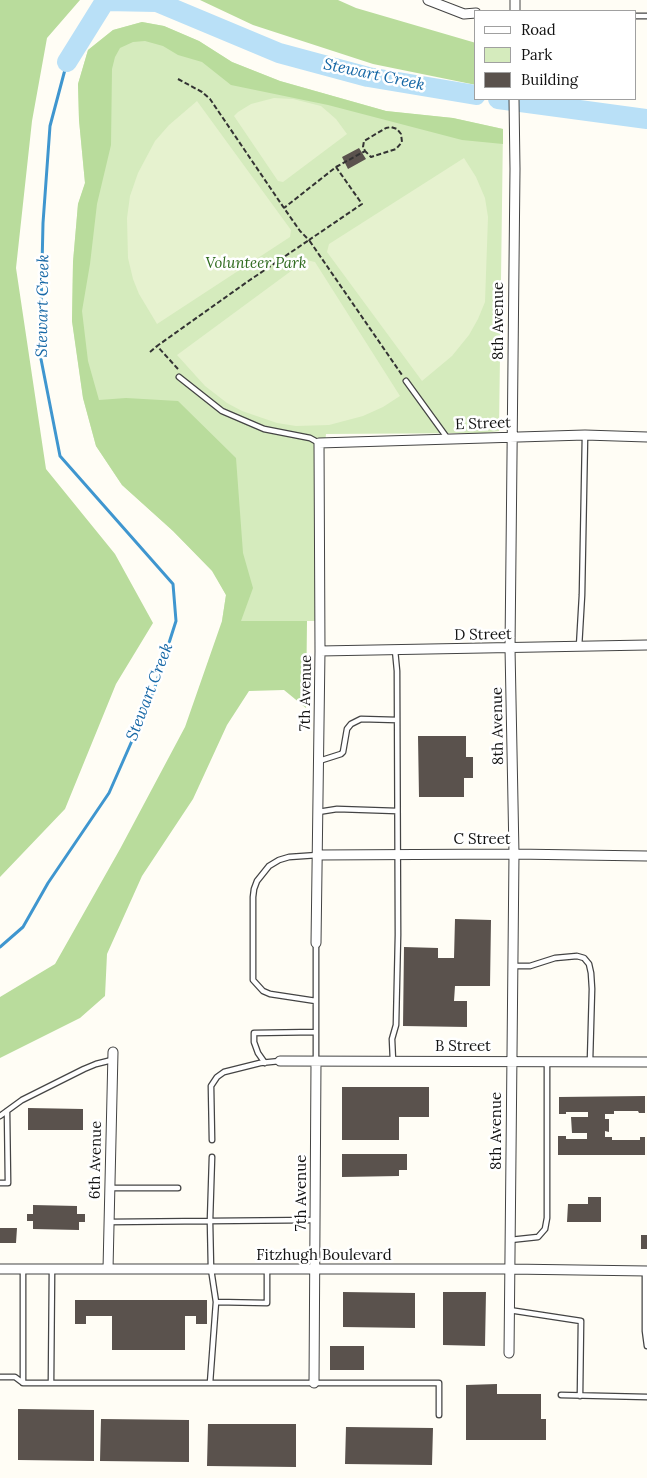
<!DOCTYPE html>
<style>
body{margin:0}
#map{position:relative;width:647px;height:1478px;overflow:hidden;background:#fffdf5;font-family:Lora,serif}
canvas{display:block}
.legend{position:absolute;left:474px;top:10px;width:162px;height:90px;box-sizing:border-box;background:#fff;border:1px solid #a0a0a0;margin:0;padding:6px 9px;list-style:none;font-size:15px;color:#111}
.legend li{display:flex;align-items:center;gap:10px;height:25px}
.legend b{width:25px;border:1px solid #a0a0a0}
</style>
<div id="map">
<canvas width="647" height="1478"></canvas>
<ul class="legend">
<li><b style="height:6px;background:#fff"></b>Road</li>
<li><b style="height:14px;background:#d5ebbd"></b>Park</li>
<li><b style="height:14px;background:#5a524d"></b>Building</li>
</ul>
</div>
<script>
const ctx = document.querySelector('canvas').getContext('2d');
ctx.lineJoin = 'round';
function paint(path, color) { ctx.fillStyle = color; ctx.fill(path, 'evenodd'); }
const poly = rows => new Path2D(rows.map(r => 'M' + r).join(''));
function trace(path, color, width, dash) { ctx.strokeStyle = color; ctx.lineWidth = width; ctx.lineCap = dash ? 'butt' : 'round'; ctx.setLineDash(dash || []); ctx.stroke(path); }
function write(font, color, halo, rows, align = 'center') {
  ctx.font = font + ' Lora,serif'; ctx.lineWidth = 5; ctx.setLineDash([]); ctx.textBaseline = 'middle'; ctx.strokeStyle = halo; ctx.fillStyle = color; for (const [text, x, y, turn = 0] of rows) {
    ctx.save(); ctx.translate(x, y); ctx.rotate((+turn || 0) * Math.PI / 180); ctx.textAlign = isNaN(turn) ? turn : align; if (halo) ctx.strokeText(text, 0, 0); ctx.fillText(text, 0, 0); ctx.restore();
  }
}
paint(poly([
 [142,22,164,26,199,41,232,62,280,81,386,111,453,118,503,129,499,431,485,433,326,434,323,462,323,621,222,621,226,595,213,571,173,531,122,485,96,446,83,398,72,321,73,262,78,204,85,183,79,120,78,84,88,50,113,30]
]), '#d5ebbd');
paint(poly([
 [0,0,80,0,47,38,32,121,16,268,46,469,115,554,153,623,116,684,65,809,0,877],
 [200,0,338,0,356,8,476,43,476,85,373,64,253,25],
 [142,22,164,26,199,41,232,62,280,81,386,111,453,118,503,129,503,144,462,140,328,105,231,85,202,62,178,55,163,46,145,41,133,42,120,48,115,57,112,69,111,145,97,204,90,264,82,311,88,361,99,400,126,398,178,401,236,458,243,553,253,588,241,621,307,621,306,708,284,690,249,691,227,725,193,799,142,876,107,954,105,996,80,1018,0,1058,0,997,55,964,120,849,185,727,222,621,226,595,212,571,173,531,122,485,96,446,83,398,72,321,73,262,78,204,85,183,79,120,78,84,88,50,113,30]
]), '#b9dc9c');
paint(poly([
 [274,98,293,99,321,106,336,119,347,134,283,182,278,181,234,116,238,112,251,104],
 [197,101,291,230,290,237,157,324,139,294,133,279,128,258,127,218,130,196,138,173,155,141,169,125],
 [464,158,476,177,485,198,488,217,485,302,478,319,469,335,452,356,422,381,327,252,329,244],
 [306,260,315,262,400,396,383,407,363,416,329,425,296,426,277,423,242,411,227,403,205,386,177,355]
]), '#e6f2cf');
trace(poly([
 [0,947,23,927,48,883,109,793,153,693,176,621,173,584,60,456,40,354,43,223,50,126,67,62]
]), '#3f96cf', 3);
trace(poly([
 [67,62,105,1,157,2,279,53,368,77,476,95],
 [498,99,647,119]
]), '#b9e0f7', 20);
paint(poly([
 [359,148,366,159,348,169,342,157],
 [418,736,466,736,466,757,473,757,473,778,464,778,464,797,419,797],
 [455,919,491,920,490,986,455,986,454,1001,467,1001,467,1027,403,1026,404,947,438,948,438,958,454,958],
 [342,1087,429,1087,429,1117,399,1117,399,1140,342,1140],
 [645,1096,645,1113,639,1113,638,1111,614,1111,614,1114,605,1114,605,1119,609,1119,609,1132,605,1131,605,1137,612,1137,612,1140,640,1140,640,1137,645,1137,645,1155,558,1155,558,1136,566,1136,566,1139,587,1139,587,1133,572,1133,571,1117,588,1117,588,1112,566,1112,566,1114,559,1114,559,1097],
 [28,1108,83,1109,83,1130,28,1130],
 [342,1154,407,1154,407,1170,399,1170,399,1176,342,1177],
 [588,1197,601,1197,601,1222,567,1222,568,1204,588,1204],
 [33,1205,77,1206,77,1214,85,1214,85,1222,79,1222,79,1230,33,1229,33,1221,27,1221,27,1214,33,1214],
 [0,1228,17,1228,16,1243,0,1243],
 [641,1235,647,1235,647,1249,641,1249],
 [343,1292,415,1293,415,1328,343,1327],
 [443,1292,486,1292,485,1346,443,1345],
 [75,1300,207,1300,207,1324,196,1324,196,1316,185,1316,185,1350,112,1350,112,1316,86,1316,86,1324,75,1324],
 [330,1346,364,1346,364,1370,330,1370],
 [497,1384,497,1394,541,1394,541,1419,546,1419,546,1440,466,1440,466,1385],
 [18,1409,94,1410,94,1461,18,1460],
 [101,1419,189,1420,189,1462,100,1461],
 [208,1424,296,1424,296,1467,207,1466],
 [346,1427,433,1428,432,1465,345,1464]
]), '#5a524d');
const lane = poly([
 [636,16,647,16],
 [179,377,222,411,264,429,310,438,319,443],
 [406,381,448,439],
 [579,647,582,595,585,436],
 [319,761,341,754,343,752,347,729,351,724,361,719,397,720],
 [318,812,337,809,397,811],
 [513,966,530,966,555,958,577,956,584,958,589,964,591,973,592,989,590,1061],
 [316,1001,270,994,263,991,253,980,253,897,254,889,257,881,269,866,279,860,289,857,318,855],
 [393,1061,392,1039,396,1025,398,935,397,671,395,650],
 [316,1062,316,943],
 [265,1063,258,1053,254,1042,254,1033,316,1032],
 [0,1116,22,1100,84,1069,96,1064,112,1060],
 [212,1140,211,1086,217,1077,224,1072,260,1063,280,1061],
 [212,1157,210,1221,315,1220],
 [0,1183,8,1183,7,1111],
 [110,1188,178,1188],
 [109,1222,210,1221,211,1269,216,1302,267,1303,267,1270],
 [510,1240,538,1237,545,1229,547,1218,547,1061],
 [645,1271,645,1331,647,1346],
 [509,1310,581,1321,580,1396],
 [0,1377,15,1377,23,1383,439,1383,439,1415],
 [23,1383,23,1269],
 [51,1383,52,1269],
 [210,1383,216,1302],
 [561,1395,647,1397]
]);
const street = poly([
 [428,0,464,14,476,13],
 [515,11,515,0],
 [320,651,647,645],
 [318,855,514,854,647,856],
 [316,943,320,651,319,443,585,435,647,437],
 [280,1061,647,1062],
 [0,1269,510,1269,647,1271],
 [108,1269,113,1052],
 [509,1353,514,854,510,648,515,169,514,99],
 [314,1383,316,1062]
]);
trace(lane, '#444', 7);
trace(street, '#444', 11);
trace(poly([
 [178,79,202,92,210,99,269,186,284,208,300,231,309,240,362,204,336,167,284,208],
 [336,167,365,151,363,147,364,141,386,128,391,127,397,129,401,134,402,142,396,149,371,157,365,151],
 [150,352,157,346],
 [178,369,157,346,247,282,309,240,402,375]
]), '#333', 2, [5, 2.5]);
trace(lane, '#fff', 4.5);
trace(street, '#fff', 9);
write('italic 15px', '#2f6b1f', '#fff', [
 ["Volunteer Park",256,264]
]);
write('15px', '#111', '#fff', [
 ["8th Avenue",499,321,-90],
 ["E Street",483,424,-2],
 ["D Street",483,635,-1],
 ["7th Avenue",306,693,-89],
 ["8th Avenue",498,726,-91],
 ["C Street",482,840],
 ["B Street",463,1047],
 ["8th Avenue",497,1131,-90],
 ["6th Avenue",96,1160,-89],
 ["7th Avenue",302,1193,-90],
 ["Fitzhugh Boulevard",324,1256]
]);
write('italic 16px', '#1768a6', '#fff', [
 ["Stewart Creek",374,75,12],
 ["Stewart Creek",43,306,-89],
 ["Stewart Creek",150,692,-69]
]);
</script>
